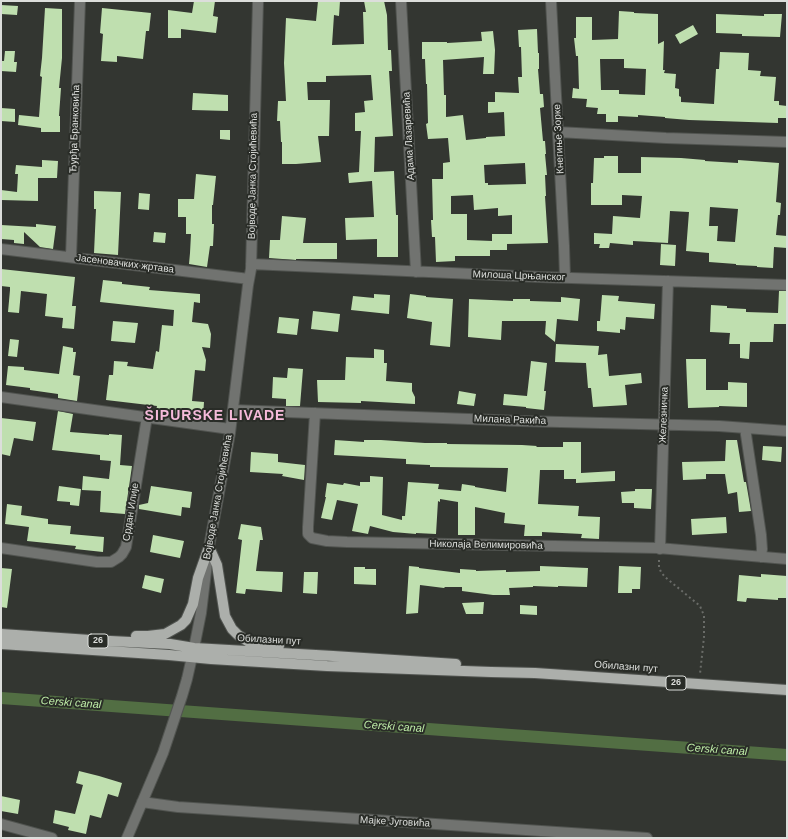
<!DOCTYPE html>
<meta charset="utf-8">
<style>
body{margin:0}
#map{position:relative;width:788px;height:839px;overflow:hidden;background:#333631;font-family:Helvetica,sans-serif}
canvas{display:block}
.frame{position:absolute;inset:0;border:2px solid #dcdedb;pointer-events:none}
</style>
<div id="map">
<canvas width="788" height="839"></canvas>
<div class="frame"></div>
</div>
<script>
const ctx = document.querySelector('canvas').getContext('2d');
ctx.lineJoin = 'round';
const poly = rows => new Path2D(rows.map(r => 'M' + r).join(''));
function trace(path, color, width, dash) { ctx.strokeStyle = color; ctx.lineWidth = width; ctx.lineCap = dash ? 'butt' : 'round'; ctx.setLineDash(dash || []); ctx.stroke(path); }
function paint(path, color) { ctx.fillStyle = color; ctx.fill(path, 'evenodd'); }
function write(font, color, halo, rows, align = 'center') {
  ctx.font = font + ' Helvetica,sans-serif'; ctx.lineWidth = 4; ctx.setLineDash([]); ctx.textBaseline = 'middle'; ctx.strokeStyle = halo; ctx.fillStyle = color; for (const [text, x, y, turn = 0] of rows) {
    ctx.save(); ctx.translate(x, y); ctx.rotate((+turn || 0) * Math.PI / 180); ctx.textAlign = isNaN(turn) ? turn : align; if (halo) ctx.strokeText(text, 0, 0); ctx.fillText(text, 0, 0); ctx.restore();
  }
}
trace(poly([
 [1,698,787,755]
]), '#526e43', 12);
paint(poly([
 [194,1,215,1,213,16,218,17,216,33,181,29,181,38,168,38,168,10,192,13],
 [318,1,340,1,339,16,334,15,332,45,364,44,363,12,366,12,364,1,384,1,387,15,388,50,391,50,392,71,389,71,393,136,375,137,374,172,394,171,396,215,398,215,398,257,377,257,377,239,346,240,345,218,374,217,372,181,349,183,348,173,359,172,361,131,355,131,355,113,365,112,364,101,373,100,371,75,326,76,326,82,307,82,308,100,330,100,329,136,318,136,321,162,296,164,282,164,282,142,281,142,280,121,277,121,278,101,286,101,284,63,286,18,316,21],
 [1,5,18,6,17,15,1,14],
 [45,8,62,9,62,58,59,88,61,88,59,116,60,116,60,132,41,132,41,128,18,125,19,115,39,117,42,77,40,76,42,58],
 [102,8,151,13,149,31,146,31,143,59,117,56,117,62,101,61,103,34,100,33],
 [619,11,634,12,634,13,658,14,658,44,664,41,663,70,665,70,664,73,676,74,675,88,679,89,679,96,681,97,681,102,714,104,716,69,719,69,720,52,749,53,748,70,761,71,760,76,776,77,774,101,779,101,779,105,787,106,787,118,778,118,778,123,689,120,665,118,665,117,638,115,638,117,618,116,618,122,606,122,606,114,597,114,598,108,586,107,587,99,572,98,573,88,579,89,578,56,576,56,574,38,576,38,576,17,592,17,592,40,618,39],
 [600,59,624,59,624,68,646,69,645,95,619,94,619,90,601,90],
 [716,14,764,16,764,14,782,14,780,37,742,36,742,34,716,33],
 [693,25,698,34,680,44,675,35],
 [537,29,538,53,539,53,539,69,538,69,540,94,543,94,544,107,540,108,543,141,545,141,546,154,545,154,547,175,545,175,546,196,545,196,548,243,507,244,507,250,490,250,490,256,455,256,455,261,436,262,435,237,432,237,431,220,433,220,432,179,443,179,443,163,450,162,448,138,428,139,426,124,428,123,427,84,426,84,425,59,422,59,422,42,447,42,447,43,482,41,481,32,493,31,495,50,494,74,483,74,484,57,443,60,444,95,446,95,446,117,463,115,466,140,486,138,486,137,505,136,504,112,488,113,488,102,495,102,495,92,519,93,518,77,522,77,521,47,519,47,518,30],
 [525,163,526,184,488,185,488,183,485,183,484,165],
 [473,195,474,210,498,208,498,216,512,215,512,234,492,234,492,241,467,240,467,214,451,214,451,196],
 [5,51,15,51,14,62,17,62,16,72,1,71,1,61,4,61],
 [193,93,228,95,228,111,192,110],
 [1,108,15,109,15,122,1,121],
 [220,130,230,130,230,140,220,139],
 [604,156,618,156,618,173,641,173,641,157,681,158,705,160,705,161,738,163,738,160,779,163,776,202,781,203,780,215,778,215,776,235,787,236,787,248,774,247,773,268,757,267,757,266,736,265,736,264,709,262,709,253,686,251,689,212,670,211,668,243,633,241,633,245,610,243,609,248,599,248,600,244,594,244,594,233,612,234,613,216,640,218,642,196,622,195,622,205,591,205,591,183,593,183,594,158,604,158],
 [710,207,738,209,735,242,717,241,718,226,709,226],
 [42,160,58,161,57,178,38,178,38,201,1,200,1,190,17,192,18,174,15,174,16,165,42,167],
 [196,174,216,176,213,205,212,205,212,224,214,224,213,246,210,246,207,267,189,264,190,253,191,234,186,234,186,217,178,217,178,199,194,199],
 [94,191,121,192,118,255,94,253,96,209,94,209],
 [139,193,150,194,149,210,138,209],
 [282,216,306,218,303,243,337,243,337,259,296,259,296,260,269,258,270,240,280,240],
 [36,224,56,226,53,249,40,247,24,232,24,244,14,243,14,240,1,239,1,225,36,227],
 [154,232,166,233,165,243,153,242],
 [661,244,676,245,675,266,660,265],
 [1,269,75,277,72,306,76,306,74,329,62,328,63,318,45,316,47,294,21,291,19,313,8,312,10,290,10,287,1,286],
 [103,280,122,282,122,284,150,287,149,290,200,294,200,303,194,302,192,322,208,324,211,334,210,348,202,347,206,360,205,371,195,370,192,401,204,402,203,417,167,414,164,412,156,411,157,406,106,400,109,375,113,375,114,361,128,362,127,366,153,369,156,351,159,352,162,325,173,326,174,310,100,302],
 [779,291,787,291,787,324,774,324,773,342,750,342,749,359,740,358,740,344,729,344,730,333,710,332,711,305,727,306,727,308,746,309,746,312,778,313],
 [374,294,390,295,389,314,351,310,353,296,374,298],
 [410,294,426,296,426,297,453,299,450,347,430,345,432,322,407,318],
 [602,295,619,296,618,301,655,304,654,319,626,317,625,330,620,329,620,333,597,331,597,321,600,321],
 [561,297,580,299,578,321,557,319,555,342,545,334,546,321,502,321,501,340,468,337,469,299,513,301,513,299,530,299,530,301,561,302],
 [313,311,340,314,338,332,311,329],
 [279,317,299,319,297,335,277,333],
 [113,321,138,323,135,343,111,341],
 [10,339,19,340,17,357,8,356],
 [556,344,599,346,598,355,607,354,609,376,641,373,642,383,625,385,627,405,593,407,591,388,588,388,586,363,555,362],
 [63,346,73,348,73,352,76,352,73,375,80,376,77,401,58,398,58,394,30,390,30,388,6,385,8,366,24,367,24,370,59,374],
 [374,349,384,350,384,363,387,363,386,381,412,383,412,391,415,397,415,404,361,401,361,403,318,402,317,380,345,380,346,357,374,358],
 [686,359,706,359,706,390,728,390,728,382,747,383,747,407,719,406,719,407,688,408],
 [531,361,547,363,544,391,546,391,544,410,526,408,526,407,503,405,504,394,527,396],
 [288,368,303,369,300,406,286,406,286,399,272,398,273,377,287,378],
 [459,391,476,394,474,406,457,404],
 [58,411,73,414,70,432,109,435,109,434,122,435,120,465,132,466,125,514,100,512,101,491,82,490,83,476,109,479,111,461,100,460,100,455,52,450],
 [1,418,36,422,33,441,14,438,10,456,1,454],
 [335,440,364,442,364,440,381,440,425,443,447,443,447,444,522,445,537,446,536,447,563,447,563,442,581,442,581,473,615,471,615,481,576,483,576,479,564,479,564,470,540,470,538,504,579,506,578,516,600,517,599,539,581,538,582,534,542,532,542,536,524,536,525,525,504,523,505,513,475,507,475,535,458,535,458,502,440,499,440,502,438,501,436,534,416,533,416,534,393,532,370,526,368,534,352,531,358,504,337,500,332,520,321,518,326,497,325,497,327,483,343,485,344,483,360,486,360,482,370,482,370,476,383,477,382,515,402,520,402,516,405,516,408,482,439,484,438,489,461,491,462,484,475,486,475,487,506,492,508,468,430,467,430,465,406,464,406,459,334,455],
 [726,440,737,440,744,482,746,482,751,511,739,512,737,492,728,494,725,474,706,474,706,479,683,480,682,462,725,461],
 [763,446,782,447,781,462,762,460],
 [251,452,278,454,278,462,305,465,304,480,282,476,283,474,250,472],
 [59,486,81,489,79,506,70,505,70,502,57,501],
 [151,486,192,492,190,508,182,507,181,516,139,509,139,505,148,503],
 [635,489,652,489,651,509,634,508,634,503,622,503,621,492,635,491],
 [7,504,22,506,21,515,48,519,48,524,71,526,70,534,104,537,103,552,75,549,76,546,27,541,29,527,5,524],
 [726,517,727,533,692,535,691,519],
 [241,524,261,527,263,540,260,540,256,571,283,572,282,592,246,589,245,594,236,593,242,540,238,539],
 [153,535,184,541,180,558,150,552],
 [409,566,419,567,419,568,460,573,460,569,476,570,476,571,506,570,506,572,540,571,540,566,588,568,587,587,558,586,558,587,533,586,533,587,509,588,510,595,493,595,462,591,462,587,445,587,444,588,420,585,418,613,406,614],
 [619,566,641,567,640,589,632,589,632,593,618,593],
 [354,567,365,567,365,569,376,569,376,585,354,584],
 [1,568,12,569,7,608,1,607],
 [304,572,318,572,317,594,303,593],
 [761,574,787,576,787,598,778,598,778,600,747,598,746,602,737,601,739,575,761,577],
 [145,575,164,579,161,593,142,588],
 [484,602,483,614,466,614,462,603],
 [520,605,537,606,537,615,520,614],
 [79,771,99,776,122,783,118,797,108,794,101,818,90,815,86,834,68,830,69,827,53,823,55,810,75,814,83,785,76,783],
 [1,796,20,800,18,814,1,811]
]), '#bfdfaf');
const minor = poly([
 [401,1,416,272],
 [551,1,564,246,565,277],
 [558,132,666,138,787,142],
 [1,249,249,279],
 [71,257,80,1],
 [251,264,540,277,787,285],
 [1,397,230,429],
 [233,410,521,421,719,426,787,431],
 [315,413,308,527,308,534,312,538,327,541,347,542,658,548,787,559],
 [745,428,761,535,762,549,761,557],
 [1,548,97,562,111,562,119,557,122,554,126,547,147,417],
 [660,549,668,281],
 [142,802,178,807,647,838],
 [1,824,52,838],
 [127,838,163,753,182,696,187,679,194,648,201,613,209,547,230,433,248,285,251,269,258,1]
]);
const major = poly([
 [209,547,217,565,225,616,232,629,238,635,249,642,279,646],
 [1,634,90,640,170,644,194,648,333,656,456,664],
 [136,636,148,636,165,634,181,625,186,620,193,604,198,578,209,547],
 [1,644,169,655,211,659,327,666,491,672,535,673,787,690]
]);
trace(minor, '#515450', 12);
trace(major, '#515450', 12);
trace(poly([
 [659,560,659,567,661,572,665,577,700,606,702,611,704,615,704,637,700,674]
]), '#6a6c68', 2, [2, 3]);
trace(minor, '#717370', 10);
trace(major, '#acafab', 10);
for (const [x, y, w] of [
 [98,641,20],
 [676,683,20]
]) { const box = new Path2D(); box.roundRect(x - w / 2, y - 7, w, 14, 3); ctx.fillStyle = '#292c27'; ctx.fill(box); trace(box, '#dcdedb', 1); }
write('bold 9px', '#dcdedb', null, [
 ["26",98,641],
 ["26",676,683]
]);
write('10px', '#dcdedb', '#292c27', [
 ["Ђурђа Бранковића",75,129,-88],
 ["Адама Лазаревића",409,136,-93],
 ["Кнегиње Зорке",559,139,-93],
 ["Војводе Јанка Стојићевића",253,176,-89],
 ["Јасеновачких жртава",125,264,7],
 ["Милоша Црњанског",519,276,2],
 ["Железничка",664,415,-88],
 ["Милана Ракића",510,420,2],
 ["Војводе Јанка Стојићевића",218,497,-80],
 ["Срдан Илије",131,512,-81],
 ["Николаја Велимировића",486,545,1],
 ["Обилазни пут",269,640,3],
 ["Обилазни пут",626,667,4],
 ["Мајке Југовића",395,822,3]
]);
write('italic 11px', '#beeca7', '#292c27', [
 ["Cerski canal",71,703,4],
 ["Cerski canal",394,727,4],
 ["Cerski canal",717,750,4]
]);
ctx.letterSpacing = '1px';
write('bold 14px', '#f6bbdb', '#292c27', [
 ["ŠIPURSKE LIVADE",215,416]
]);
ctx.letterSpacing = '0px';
</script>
